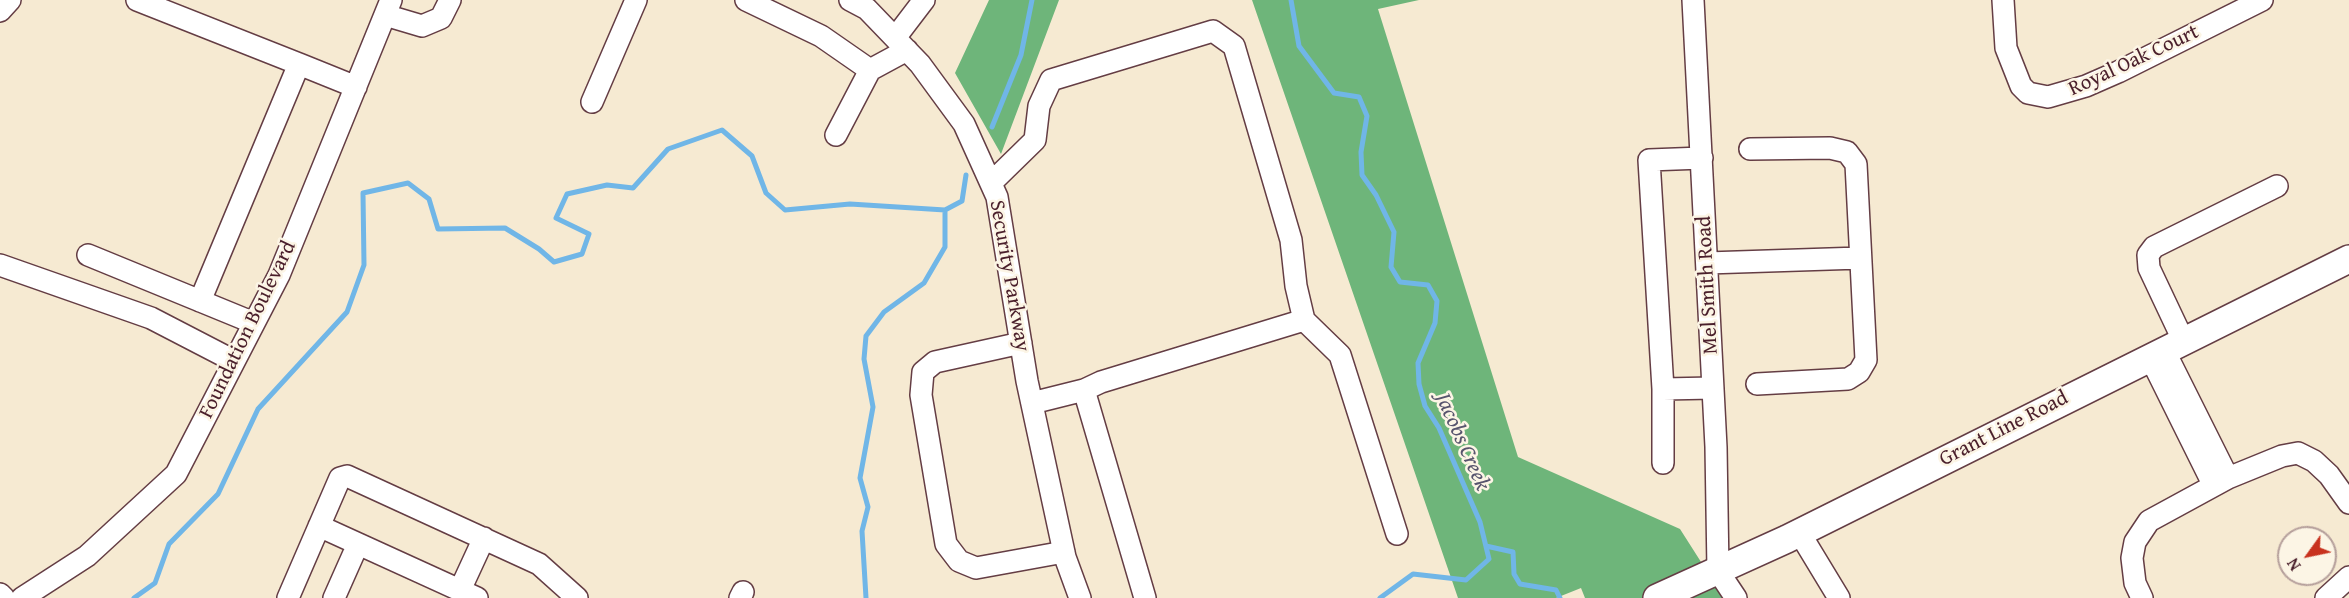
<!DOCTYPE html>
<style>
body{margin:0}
#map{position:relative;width:2349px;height:598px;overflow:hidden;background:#f6ead2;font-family:"Gentium Book Plus",serif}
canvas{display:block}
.north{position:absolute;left:2277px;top:526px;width:60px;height:60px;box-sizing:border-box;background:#fcf5e5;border:2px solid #b59f9b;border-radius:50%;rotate:237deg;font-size:16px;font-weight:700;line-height:24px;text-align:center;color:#4a1f2b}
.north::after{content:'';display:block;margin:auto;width:21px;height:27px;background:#c8321e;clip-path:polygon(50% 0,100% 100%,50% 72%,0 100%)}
</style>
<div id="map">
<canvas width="2349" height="598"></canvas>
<div class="north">N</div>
</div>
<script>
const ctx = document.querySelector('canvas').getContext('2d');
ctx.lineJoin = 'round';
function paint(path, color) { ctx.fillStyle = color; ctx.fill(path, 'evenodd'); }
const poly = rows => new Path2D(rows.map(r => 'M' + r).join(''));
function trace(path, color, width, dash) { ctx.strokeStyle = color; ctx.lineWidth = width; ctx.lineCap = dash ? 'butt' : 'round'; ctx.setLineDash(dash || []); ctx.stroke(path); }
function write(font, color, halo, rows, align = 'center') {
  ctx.font = font + ' "Gentium Book Plus",serif'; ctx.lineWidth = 5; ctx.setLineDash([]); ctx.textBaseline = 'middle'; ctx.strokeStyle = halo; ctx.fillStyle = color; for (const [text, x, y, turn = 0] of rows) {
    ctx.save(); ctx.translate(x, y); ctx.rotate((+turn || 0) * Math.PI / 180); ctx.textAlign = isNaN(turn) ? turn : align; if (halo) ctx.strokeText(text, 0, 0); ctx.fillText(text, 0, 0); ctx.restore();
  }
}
paint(poly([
 [989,0,1059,0,1001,154,955,73],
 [1252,0,1419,0,1378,9,1518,457,1680,529,1724,598,1585,598,1581,588,1556,598,1458,598]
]), '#6eb57a');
trace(poly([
 [1291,0,1299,46,1334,93,1359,97,1367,116,1361,152,1362,175,1376,195,1394,232,1391,267,1400,282,1428,285,1437,301,1435,323,1418,363,1419,384,1425,406,1439,428,1480,522,1489,559,1466,580,1413,574,1380,598],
 [992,127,1021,55,1032,0],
 [1486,546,1513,552,1514,574,1520,584,1556,590,1560,598],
 [134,598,155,583,169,544,218,494,258,409,347,312,364,265,363,193,408,183,429,199,438,229,505,228,539,249,554,262,582,254,589,234,556,218,567,194,607,185,633,188,668,149,722,130,752,156,766,193,785,210,850,204,945,210,962,201,966,175],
 [866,598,862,531,868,507,860,478,873,407,864,359,866,336,884,312,924,283,945,247,945,210]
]), '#70b6e7', 5);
const minor = poly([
 [137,0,299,64],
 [746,0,821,36,870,70],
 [850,0,867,9,920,64,964,124,997,197,1027,381,1065,557,1080,598],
 [1693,0,1716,447,1718,571,1736,598],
 [2003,0,2006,48,2021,86,2028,93,2048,97,2086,86,2118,72,2262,0],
 [0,11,10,0],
 [385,15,422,26,441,18,450,0],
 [895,38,924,0],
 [592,102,636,0],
 [836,135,870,70,907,50],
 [1750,149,1830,148,1847,152,1856,164,1866,360,1859,372,1848,379,1757,384],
 [991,183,1035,140,1039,106,1051,80,1213,31,1234,46,1291,240,1296,286,1304,320,1101,382,1084,390,1145,598],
 [88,255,254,323],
 [1707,263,1860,258],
 [0,265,151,318,234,361],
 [200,301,299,64,356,87],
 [1304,320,1340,355,1397,534],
 [2183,340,2149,268,2148,255,2154,247,2277,186],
 [1021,343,935,362,923,372,921,395,946,544,959,561,976,568,1064,552],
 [2164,350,2228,478],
 [2150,357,2213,484],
 [1663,389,1713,388],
 [1032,403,1084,390],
 [1663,463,1663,389,1649,160,1702,158],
 [319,526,477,598],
 [1799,532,1839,598],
 [460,590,484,538],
 [0,594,4,598],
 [22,598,87,556,176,474,279,275,391,0],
 [288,598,340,478,347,476,539,564,577,598],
 [334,598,358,544],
 [740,598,743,592],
 [2142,598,2135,583,2132,558,2135,542,2149,521,2228,478,2282,456,2298,453,2314,461,2329,475,2349,503],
 [2326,598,2349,577]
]);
const major = poly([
 [1657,598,1787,539,2349,259]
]);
trace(minor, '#643d44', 24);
trace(major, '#643d44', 30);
trace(minor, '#fff', 21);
trace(major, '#fff', 27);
write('21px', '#4a1f2b', '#fcf5e5', [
 ["Royal Oak Court",2134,61,-25],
 ["Security Parkway",1009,276,80],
 ["Mel Smith Road",1708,285,-93],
 ["Foundation Boulevard",248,330,-64],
 ["Grant Line Road",2004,429,-27]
]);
write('italic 22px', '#57546d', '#fcf5e5', [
 ["Jacobs Creek",1462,442,66]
]);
</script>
